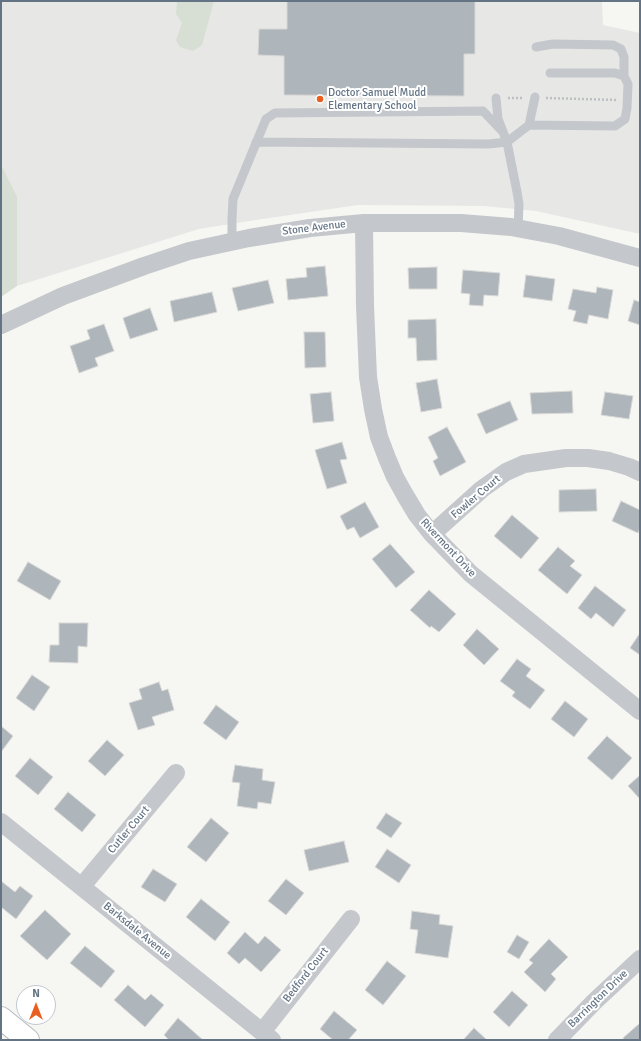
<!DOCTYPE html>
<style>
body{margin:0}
#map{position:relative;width:641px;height:1041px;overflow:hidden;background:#f6f7f3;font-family:Signika,sans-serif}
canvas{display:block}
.frame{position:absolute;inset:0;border:2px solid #647485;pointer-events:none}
.north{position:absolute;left:16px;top:985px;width:40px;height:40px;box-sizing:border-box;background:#fff;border:1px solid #c1c7ce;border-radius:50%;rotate:0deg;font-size:11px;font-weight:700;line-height:16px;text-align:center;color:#647485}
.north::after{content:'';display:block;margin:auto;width:14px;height:18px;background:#ea5f20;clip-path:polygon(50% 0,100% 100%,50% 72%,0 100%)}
</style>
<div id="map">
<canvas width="641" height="1041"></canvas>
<div class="frame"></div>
<div class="north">N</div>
</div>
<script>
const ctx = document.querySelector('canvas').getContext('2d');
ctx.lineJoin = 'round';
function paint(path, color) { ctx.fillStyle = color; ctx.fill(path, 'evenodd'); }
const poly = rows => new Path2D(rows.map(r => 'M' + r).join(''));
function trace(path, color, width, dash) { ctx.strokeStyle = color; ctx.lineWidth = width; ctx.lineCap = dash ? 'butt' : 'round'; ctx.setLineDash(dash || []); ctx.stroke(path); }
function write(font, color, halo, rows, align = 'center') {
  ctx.font = font + ' Signika,sans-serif'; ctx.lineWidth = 4; ctx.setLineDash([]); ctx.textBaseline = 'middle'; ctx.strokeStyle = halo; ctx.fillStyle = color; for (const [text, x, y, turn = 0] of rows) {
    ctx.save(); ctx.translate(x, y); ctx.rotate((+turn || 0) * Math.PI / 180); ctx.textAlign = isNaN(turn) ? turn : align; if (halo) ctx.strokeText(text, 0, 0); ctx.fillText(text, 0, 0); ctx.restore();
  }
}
paint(poly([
 [1,1,602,1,603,25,640,33,640,234,536,211,484,206,358,205,256,220,199,229,17,286,17,196,1,166]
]), '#e7e8e6');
paint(poly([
 [177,1,214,1,202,45,193,51,180,47,176,40,182,23,176,14],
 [1,165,17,196,17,286,1,297]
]), '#d7ded4');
const building = poly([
 [287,1,475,1,475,54,464,54,464,96,284,95,284,56,258,55,259,29,287,29,287,1],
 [325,266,328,296,288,300,286,279,307,277,306,268,325,266],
 [437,267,437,289,409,289,408,268,437,267],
 [463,270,500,273,498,296,484,295,483,306,469,305,470,294,461,293,463,270],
 [526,275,555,279,552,301,523,297,526,275],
 [268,280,274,303,238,311,232,288,268,280],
 [597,287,613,290,608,319,589,315,587,324,573,321,576,311,568,309,573,289,596,293,597,287],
 [212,292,217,312,174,322,170,301,212,292],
 [634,300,640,302,640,325,628,321,634,300],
 [150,308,158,330,130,339,123,318,150,308],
 [436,319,437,360,417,361,416,338,408,338,408,320,436,319],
 [104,324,114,351,95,358,98,366,79,373,70,346,90,339,87,330,104,324],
 [304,332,325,332,326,367,305,368,304,332],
 [437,379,442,408,421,412,416,383,437,379],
 [572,391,573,413,532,414,530,393,572,391],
 [331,392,334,421,313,423,310,394,331,392],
 [605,392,633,396,629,419,601,415,605,392],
 [510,401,518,420,486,434,477,414,510,401],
 [447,427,466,462,440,476,433,461,438,458,428,437,447,427],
 [342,442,347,459,340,460,347,483,327,489,315,450,342,442],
 [596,489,597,511,559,512,559,490,596,489],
 [621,501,640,510,640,528,638,533,612,521,621,501],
 [365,502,379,527,360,538,354,527,347,530,340,516,365,502],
 [512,515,539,538,521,559,494,536,512,515],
 [390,544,415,572,396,588,372,559,390,544],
 [558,547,575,561,570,566,582,575,567,594,538,570,558,547],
 [28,562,61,581,50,600,17,581,28,562],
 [595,586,626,610,613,627,596,613,591,619,578,608,595,586],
 [429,590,456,614,439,632,431,626,430,628,410,610,429,590],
 [59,623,88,623,87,647,78,646,78,663,49,662,50,645,59,645,59,623],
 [477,629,499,649,484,665,463,645,477,629],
 [640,633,640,655,630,648,640,633],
 [517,659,531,669,526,676,545,690,530,709,512,696,515,692,500,681,517,659],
 [32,675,50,687,34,711,16,698,32,675],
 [159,682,162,691,168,689,174,710,152,717,155,725,138,730,129,703,142,699,139,689,159,682],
 [565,701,588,719,574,737,551,719,565,701],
 [216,705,239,722,226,740,203,723,216,705],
 [1,726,13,736,1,752,1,726],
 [607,736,632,758,612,780,587,758,607,736],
 [107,740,124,755,105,776,88,761,107,740],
 [30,758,53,777,38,795,15,776,30,758],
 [235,765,263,769,262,780,275,782,271,804,258,802,257,809,237,806,240,783,232,782,235,765],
 [640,775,640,799,628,786,640,775],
 [68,792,96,815,82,832,54,809,68,792],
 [386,813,402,823,391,838,376,828,386,813],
 [211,818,229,833,206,862,187,847,211,818],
 [344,841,349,862,309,871,304,850,344,841],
 [387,849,411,865,399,883,375,867,387,849],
 [153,869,177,884,165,902,141,887,153,869],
 [286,879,304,893,286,915,268,901,286,879],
 [1,881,15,892,20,886,33,896,16,919,1,907,1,881],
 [201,899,230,922,215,941,186,917,201,899],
 [45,910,71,934,47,960,20,936,45,910],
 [412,911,440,915,439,924,453,926,448,958,415,953,418,930,410,929,412,911],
 [245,932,258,944,265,936,281,950,261,972,245,958,239,964,227,953,245,932],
 [517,935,529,942,519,959,507,952,517,935],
 [549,939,568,957,551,974,556,979,545,992,524,972,533,963,529,960,549,939],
 [85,946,115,971,101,988,70,963,85,946],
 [387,961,406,976,383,1005,365,990,387,961],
 [128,985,145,1000,151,994,164,1005,145,1027,114,1000,128,985],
 [512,991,528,1005,509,1027,493,1012,512,991],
 [334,1011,357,1030,348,1040,333,1040,320,1029,334,1011],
 [178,1018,203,1040,169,1040,164,1035,178,1018],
 [640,1023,640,1040,624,1040,623,1038,640,1023],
 [474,1028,487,1040,463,1040,474,1028]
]);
paint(building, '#aeb5bb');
trace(building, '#d8d8d6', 1);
const secondary = poly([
 [1,1018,28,1040]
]);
trace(secondary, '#b6bbc0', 24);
trace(poly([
 [508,98,523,98],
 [546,98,617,100]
]), '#bdc0c2', 2.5, [2, 2]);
trace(poly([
 [536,47,553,44,613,45,621,49,624,57,624,76],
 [496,98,498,119,507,142,517,192,519,204,518,229],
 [529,125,535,97],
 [256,142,489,144,507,142,529,125,615,126,625,119,627,108,628,84,624,76,615,73,550,73],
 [232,242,232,219,233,199,266,119,275,113,483,111,502,131]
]), '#c4c7cb', 9);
trace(poly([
 [364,223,365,306,368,377,373,409,379,437,387,458,395,477,405,495,417,515,432,534,471,574,640,711],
 [1,325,63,296,144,266,189,251,249,238,310,228,364,223,461,223,511,227,559,236,640,258],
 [432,534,482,489,506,472,524,464,566,458,588,458,609,461,629,467,640,472],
 [1,822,272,1040],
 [82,886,176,773],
 [262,1032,351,919],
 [557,1040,595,1001,640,959]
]), '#c4c7cb', 18);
trace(secondary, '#fff', 22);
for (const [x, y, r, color] of [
 [320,99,4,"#ea5f20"]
]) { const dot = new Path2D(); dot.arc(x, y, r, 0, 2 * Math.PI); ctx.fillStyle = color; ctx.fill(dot); trace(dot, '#fff', 1.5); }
write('11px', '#647485', '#fff', [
 ["Doctor Samuel Mudd",328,93],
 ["Elementary School",328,106]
], 'left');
write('11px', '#647485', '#fff', [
 ["Stone Avenue",314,228,-7],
 ["Fowler Court",476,497,-40],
 ["Rivermont Drive",448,548,47],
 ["Cutler Court",129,830,-50],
 ["Barksdale Avenue",137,931,39],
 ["Bedford Court",306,975,-52],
 ["Barrington Drive",598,999,-44]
]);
</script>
